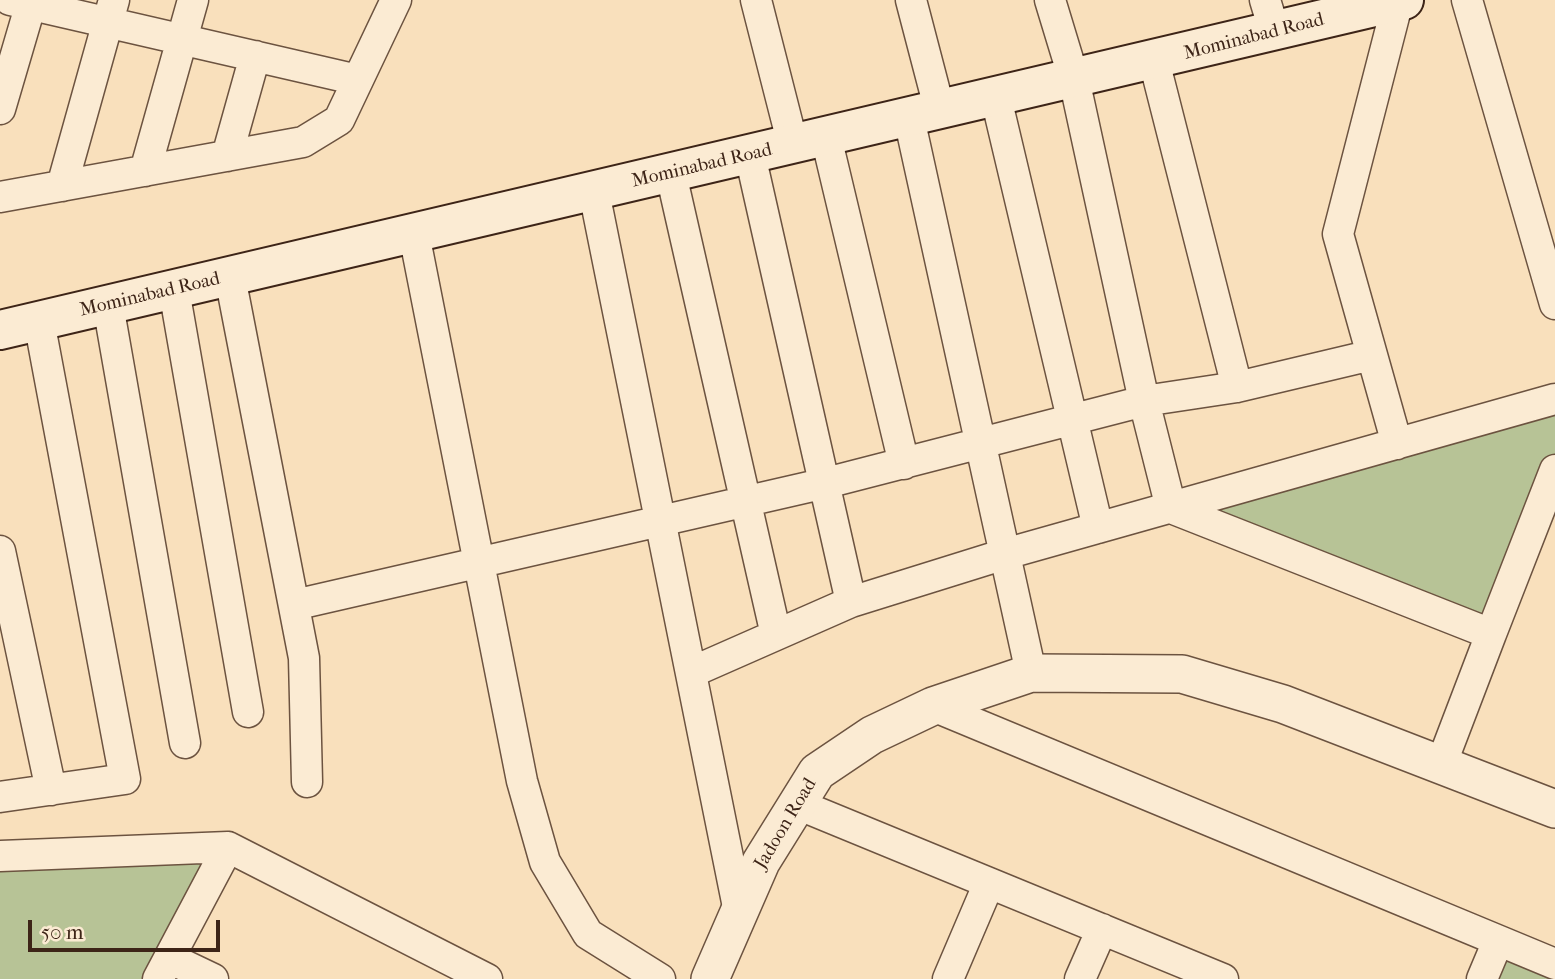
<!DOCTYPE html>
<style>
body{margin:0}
#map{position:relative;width:1555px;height:979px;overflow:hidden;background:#f9e0bc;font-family:"IM FELL French Canon",serif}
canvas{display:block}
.scale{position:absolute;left:28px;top:920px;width:192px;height:32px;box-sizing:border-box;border:4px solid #3d2417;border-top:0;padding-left:9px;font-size:21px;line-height:24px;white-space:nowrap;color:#3d2417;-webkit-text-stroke:5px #fbebd3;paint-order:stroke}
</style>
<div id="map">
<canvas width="1555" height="979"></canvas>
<div class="scale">50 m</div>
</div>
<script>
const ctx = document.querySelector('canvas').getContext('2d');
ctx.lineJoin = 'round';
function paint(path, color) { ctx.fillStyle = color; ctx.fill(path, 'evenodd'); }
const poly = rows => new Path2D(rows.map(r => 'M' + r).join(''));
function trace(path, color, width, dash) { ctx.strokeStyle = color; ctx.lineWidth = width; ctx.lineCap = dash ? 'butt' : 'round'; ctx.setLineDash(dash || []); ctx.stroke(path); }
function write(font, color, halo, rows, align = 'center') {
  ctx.font = font + ' "IM FELL French Canon",serif'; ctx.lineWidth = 5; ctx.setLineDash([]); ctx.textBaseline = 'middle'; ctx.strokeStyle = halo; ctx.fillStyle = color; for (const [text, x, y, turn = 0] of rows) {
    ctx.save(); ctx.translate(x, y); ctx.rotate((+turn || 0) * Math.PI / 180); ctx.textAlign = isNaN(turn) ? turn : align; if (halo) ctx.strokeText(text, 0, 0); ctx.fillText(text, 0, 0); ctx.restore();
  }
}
paint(poly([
 [1555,399,1555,461,1491,634,1171,508],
 [228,847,158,979,0,979,0,856],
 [1498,940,1555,963,1555,979,1482,979]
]), '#b7c396');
const minor = poly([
 [10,0,358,80],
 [756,0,793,145],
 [911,0,940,111],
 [1050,0,1074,79,1144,401,1171,508,1491,634,1555,470],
 [1265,0,1275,33],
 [1467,0,1555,304],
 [1154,61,1237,387],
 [996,98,1098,528],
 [0,109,32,0],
 [909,118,1031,673],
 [826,137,904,464],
 [750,155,851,602],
 [227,156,255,56],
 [145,171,193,0],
 [671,174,776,635],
 [62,186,114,0],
 [594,192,739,912],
 [0,197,303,142,339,120,396,0],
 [414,234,522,781,545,862,588,934,660,979],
 [230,277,304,658,307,782],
 [174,290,248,712],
 [108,305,185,743],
 [1397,444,1338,234,1398,1],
 [0,551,51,790],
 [294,605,826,483,1144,401,1237,387,1372,355],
 [692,672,851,602,1005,554,1555,399],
 [933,706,1555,964],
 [1441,765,1491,634],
 [0,797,125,779,39,321],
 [797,804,1223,979],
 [0,856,228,847,487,979],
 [169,958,213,979],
 [158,979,228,847],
 [948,979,989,883],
 [1080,979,1102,929],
 [1482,979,1498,941]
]);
const tertiary = poly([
 [710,979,761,862,817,772,872,735,933,706,1031,673,1182,674,1283,704,1555,809]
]);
const secondary = poly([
 [0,330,1404,0]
]);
trace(minor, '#6c5340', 33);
trace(tertiary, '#6c5340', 40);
trace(secondary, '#3d2417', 42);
trace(minor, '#fbebd3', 30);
trace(tertiary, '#fbebd3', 37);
trace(secondary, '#fbebd3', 38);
write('19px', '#3d2417', '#fbebd3', [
 ["Mominabad Road",1254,37,-14],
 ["Mominabad Road",702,166,-13],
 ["Mominabad Road",150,295,-13],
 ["Jadoon Road",786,824,-59]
]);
</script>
